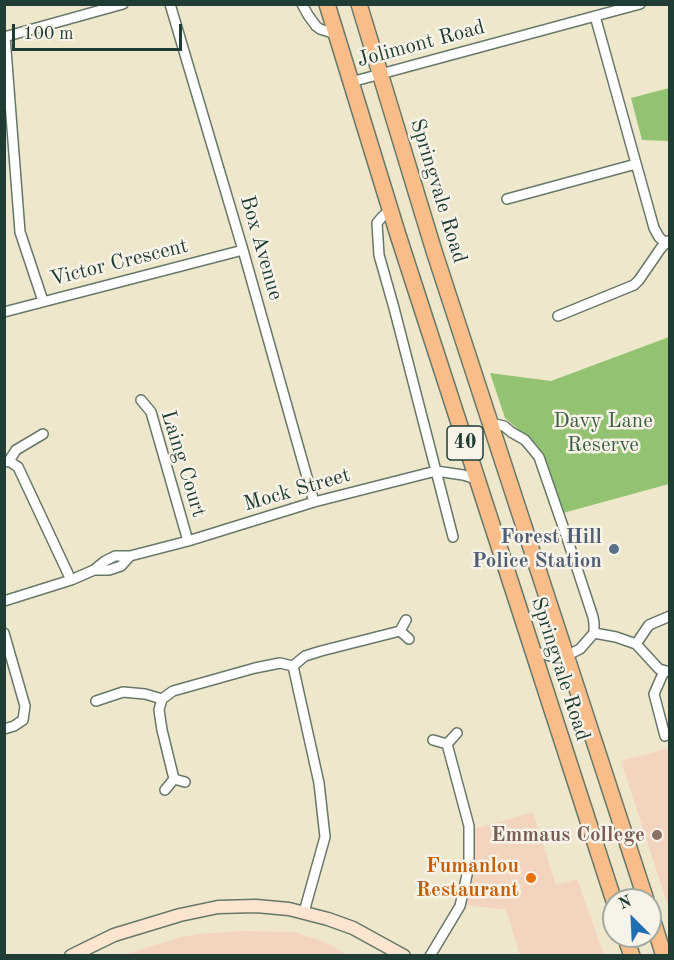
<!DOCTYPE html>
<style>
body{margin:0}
#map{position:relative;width:674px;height:960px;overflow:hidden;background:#eee7cc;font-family:"Old Standard TT",serif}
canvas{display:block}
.frame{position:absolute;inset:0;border:6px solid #1f3d34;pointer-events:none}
.north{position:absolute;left:602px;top:888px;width:60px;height:60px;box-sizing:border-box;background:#f7f3e8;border:2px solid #a1aaa0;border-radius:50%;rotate:336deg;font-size:16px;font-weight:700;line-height:24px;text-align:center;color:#1f3d34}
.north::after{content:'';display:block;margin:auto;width:21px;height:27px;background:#1f6fb2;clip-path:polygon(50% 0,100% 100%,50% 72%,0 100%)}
.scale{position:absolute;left:12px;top:24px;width:170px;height:27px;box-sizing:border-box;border:3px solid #1f3d34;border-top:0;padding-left:8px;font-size:18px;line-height:21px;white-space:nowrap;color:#1f3d34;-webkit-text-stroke:4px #f7f3e8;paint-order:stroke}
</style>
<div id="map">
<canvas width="674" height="960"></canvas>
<div class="frame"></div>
<div class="north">N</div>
<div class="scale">100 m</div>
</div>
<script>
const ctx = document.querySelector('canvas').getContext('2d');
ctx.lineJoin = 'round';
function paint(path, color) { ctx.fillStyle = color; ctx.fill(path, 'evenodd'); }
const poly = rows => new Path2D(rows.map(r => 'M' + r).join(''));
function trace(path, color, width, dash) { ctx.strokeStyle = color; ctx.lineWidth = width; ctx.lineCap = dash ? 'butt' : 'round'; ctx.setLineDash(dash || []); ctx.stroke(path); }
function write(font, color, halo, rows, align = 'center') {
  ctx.font = font + ' "Old Standard TT",serif'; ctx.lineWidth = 5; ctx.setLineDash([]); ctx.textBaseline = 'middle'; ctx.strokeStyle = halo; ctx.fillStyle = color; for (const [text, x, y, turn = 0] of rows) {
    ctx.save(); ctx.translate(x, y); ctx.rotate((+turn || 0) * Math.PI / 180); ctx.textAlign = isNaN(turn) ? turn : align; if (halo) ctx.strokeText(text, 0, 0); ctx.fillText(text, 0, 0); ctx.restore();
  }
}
paint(poly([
 [669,748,670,748,669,909,621,761],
 [533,812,556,885,577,879,604,955,520,955,506,910,466,905,474,869,474,829],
 [241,931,294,932,325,942,347,955,122,955,182,937,200,934]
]), '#f3d4bf');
paint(poly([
 [669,88,669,141,642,140,631,98],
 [669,337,669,484,563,513,533,442,505,418,490,373,551,381]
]), '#93c372');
const minor = poly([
 [170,4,243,250,314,502],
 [302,4,308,15,316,26,320,29,336,34],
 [595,16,654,228,659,237,665,243],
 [4,37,123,4],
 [5,37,20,232,43,301],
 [351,82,640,4],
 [507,199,636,164],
 [390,210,382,217,377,223,379,255,394,308,453,537],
 [4,312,243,250],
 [558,316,634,285,639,280,661,248,668,241],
 [141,400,151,412,188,541],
 [490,423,504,426,511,432,525,440,539,457,567,538,593,617,594,623,594,633],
 [9,461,16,450,43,434],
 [4,462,9,461,18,467,71,580],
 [94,570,109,570,121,566,130,556],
 [4,601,71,580,94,570,105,561,115,556,130,556,188,541,314,502,436,471,463,475,476,479],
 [406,620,400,631,409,639],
 [4,633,25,706,23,720,14,726,4,729],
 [594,633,616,637,636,644,659,669,670,672],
 [636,644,649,625,670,616],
 [532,651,554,657,566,656,580,649,594,633],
 [293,666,319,783,325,837,304,912],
 [664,671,654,694,665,736],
 [162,699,159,710,162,730,174,779],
 [96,701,123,692,145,694,162,699,173,691,255,668,280,663,293,666,305,656,321,651,400,631],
 [433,740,447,744,457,733],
 [165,790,174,779,185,782],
 [430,956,460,906,469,866,469,826,447,744]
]);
const secondary = poly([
 [71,956,114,935,180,915,218,907,256,906,289,909,328,919,353,928,404,956]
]);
const trunk = poly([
 [327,4,398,235,614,901],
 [359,4,434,251,646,900],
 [650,912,664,956],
 [625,936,632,956]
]);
trace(minor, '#677869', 12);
trace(secondary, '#677869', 15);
trace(trunk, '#677869', 18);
trace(minor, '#fff', 9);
trace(secondary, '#fce5d0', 12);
trace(trunk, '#f8bd89', 15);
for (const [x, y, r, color] of [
 [614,549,6,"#5c6f8a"],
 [657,835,6,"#8d6e63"],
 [531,878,6,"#e8710a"]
]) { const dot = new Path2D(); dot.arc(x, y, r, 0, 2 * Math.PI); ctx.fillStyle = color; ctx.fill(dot); trace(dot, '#f7f3e8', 2); }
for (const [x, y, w] of [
 [465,443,36]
]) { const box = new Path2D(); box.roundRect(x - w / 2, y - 17, w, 34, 4.5); ctx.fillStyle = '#f7f3e8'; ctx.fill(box); trace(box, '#1f3d34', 1.5); }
write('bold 20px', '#1f3d34', null, [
 ["40",465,443]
]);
write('21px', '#1f3d34', '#f7f3e8', [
 ["Jolimont Road",421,44,-15],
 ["Springvale Road",438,191,73],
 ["Box Avenue",261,248,74],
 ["Victor Crescent",119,263,-14],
 ["Laing Court",183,464,73],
 ["Mock Street",297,490,-16],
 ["Springvale Road",560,669,72]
]);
write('21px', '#3c5e44', '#f7f3e8', [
 ["Davy Lane",603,421],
 ["Reserve",603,445]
]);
write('bold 21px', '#4e5e75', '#f7f3e8', [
 ["Forest Hill",602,537],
 ["Police Station",602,561]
], 'right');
write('bold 21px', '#785e54', '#f7f3e8', [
 ["Emmaus College",645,835]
], 'right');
write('bold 21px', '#c56008', '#f7f3e8', [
 ["Fumanlou",519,866],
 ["Restaurant",519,890]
], 'right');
</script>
